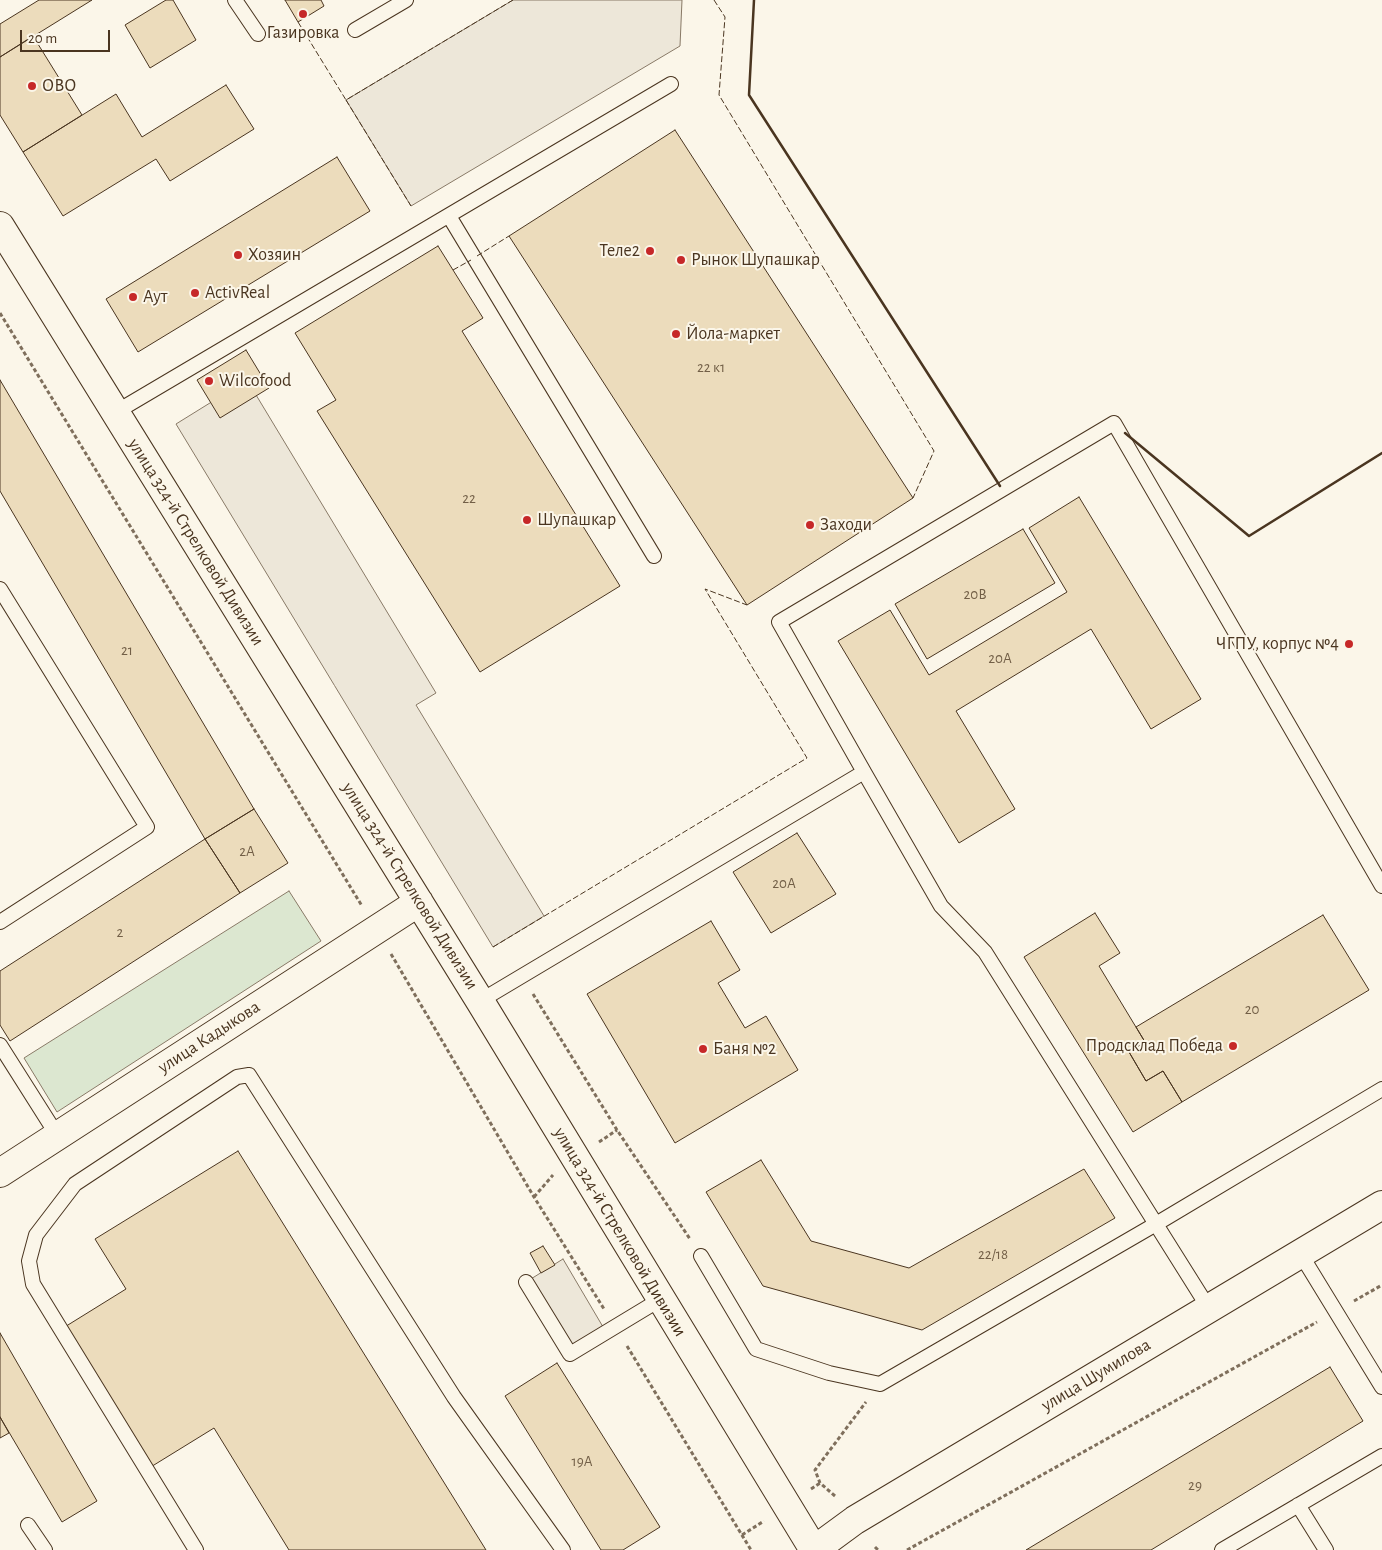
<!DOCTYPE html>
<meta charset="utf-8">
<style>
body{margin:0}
#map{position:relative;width:1382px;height:1550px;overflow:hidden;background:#fbf6e9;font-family:"Alegreya Sans",sans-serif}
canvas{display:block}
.scale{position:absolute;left:20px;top:30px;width:90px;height:22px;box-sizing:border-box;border:2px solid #4a3520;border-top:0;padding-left:6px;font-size:15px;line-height:18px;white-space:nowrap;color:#4a3520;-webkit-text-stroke:4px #fbf6e9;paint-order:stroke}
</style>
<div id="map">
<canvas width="1382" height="1550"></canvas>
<div class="scale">20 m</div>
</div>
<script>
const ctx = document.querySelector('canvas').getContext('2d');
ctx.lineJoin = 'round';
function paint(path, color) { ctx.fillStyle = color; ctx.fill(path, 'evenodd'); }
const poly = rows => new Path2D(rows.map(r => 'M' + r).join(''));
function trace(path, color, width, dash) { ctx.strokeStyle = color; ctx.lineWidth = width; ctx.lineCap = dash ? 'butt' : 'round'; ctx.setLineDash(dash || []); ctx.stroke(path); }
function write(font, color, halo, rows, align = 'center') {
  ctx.font = font + ' "Alegreya Sans",sans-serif'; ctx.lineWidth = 4; ctx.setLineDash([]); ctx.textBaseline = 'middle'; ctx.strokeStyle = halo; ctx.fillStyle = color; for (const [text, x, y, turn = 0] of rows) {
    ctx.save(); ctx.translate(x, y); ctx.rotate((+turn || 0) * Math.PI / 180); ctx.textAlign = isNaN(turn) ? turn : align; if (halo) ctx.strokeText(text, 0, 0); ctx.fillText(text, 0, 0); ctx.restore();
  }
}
const green = poly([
 [289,891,321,941,57,1112,24,1058,289,891]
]);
paint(green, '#dce7d0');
trace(green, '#887966', 1);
const parking = poly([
 [513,0,682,0,680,46,411,206,346,100,513,0],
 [247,380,436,693,416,705,544,916,493,947,176,424,247,380],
 [563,1259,606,1332,570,1354,526,1282,563,1259]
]);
paint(parking, '#ede7d9');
trace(parking, '#887966', 1);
const building = poly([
 [39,0,92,0,0,57,0,24,39,0],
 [166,0,173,0,196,40,150,68,125,25,166,0],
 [285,0,321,0,324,6,298,22,285,0],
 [33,36,82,115,23,152,0,115,0,57,33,36],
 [226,85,254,129,170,181,156,159,63,216,23,152,116,94,142,137,226,85],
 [675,130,913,498,747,605,509,236,675,130],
 [337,157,370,211,138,352,106,299,337,157],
 [438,246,483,318,462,331,620,586,480,672,317,411,336,400,295,333,438,246],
 [246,350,269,388,220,418,197,380,246,350],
 [0,380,254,809,205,839,0,491,0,380],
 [1079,497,1201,699,1151,729,1091,629,956,711,1015,809,959,843,838,641,890,610,929,675,1067,592,1029,528,1079,497],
 [1023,529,1055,583,927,659,895,604,1023,529],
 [254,809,288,863,240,893,205,839,254,809],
 [797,833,836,894,771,933,733,872,797,833],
 [205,839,240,893,10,1041,0,1025,0,971,205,839],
 [1095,913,1120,953,1099,966,1145,1042,1129,1052,1146,1081,1163,1071,1182,1102,1133,1132,1024,957,1095,913],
 [1323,915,1369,990,1182,1102,1163,1071,1146,1081,1129,1052,1145,1042,1136,1027,1323,915],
 [711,921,740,970,718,983,745,1028,766,1016,798,1070,675,1143,587,994,711,921],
 [238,1151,486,1550,289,1550,214,1428,141,1473,55,1333,126,1289,95,1239,238,1151],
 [761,1160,811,1241,909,1268,1084,1169,1115,1218,922,1330,763,1286,706,1192,761,1160],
 [543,1246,555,1265,541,1273,530,1253,543,1246],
 [0,1333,97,1501,62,1522,0,1417,0,1333],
 [557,1363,660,1527,623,1550,601,1550,505,1396,557,1363],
 [1330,1367,1363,1421,1151,1550,1026,1550,1330,1367],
 [0,1417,9,1433,0,1438,0,1417]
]);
paint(building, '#ecdcbc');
trace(building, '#4a3520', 1);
const service = poly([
 [235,0,258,34],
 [355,30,406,0],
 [449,216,654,556],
 [116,412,671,84],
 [0,589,147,827,0,922],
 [864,772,941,906,985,952,1208,1307],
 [480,1001,864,772,779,622,1114,423,1382,886],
 [0,1045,57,1135],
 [1300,1253,1382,1387],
 [701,1256,756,1349,829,1373,880,1384,1156,1224,1382,1089],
 [526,1282,570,1354,661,1299],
 [1298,1505,1326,1550],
 [28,1525,45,1550],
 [196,1550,33,1284,29,1261,36,1235,75,1184,237,1077,249,1075,454,1397,563,1550],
 [1222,1550,1382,1456]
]);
const minor = poly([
 [0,226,480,1001,814,1550],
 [0,1173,419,902],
 [814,1550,855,1520,1382,1205]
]);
trace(service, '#4a3520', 16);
trace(minor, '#4a3520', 30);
trace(poly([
 [0,313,362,906],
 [391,954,534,1197,604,1309],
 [533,994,617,1130,690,1239],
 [599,1142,617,1130],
 [534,1197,553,1175],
 [1354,1301,1382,1285],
 [627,1346,751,1550],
 [811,1489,820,1483],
 [835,1496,820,1483,815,1470,866,1402],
 [742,1535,764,1521],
 [875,1547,878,1550],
 [907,1550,1317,1322]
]), '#7f6f5c', 3, [4, 2.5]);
trace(service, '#fbf6e9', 14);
trace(minor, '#fbf6e9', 28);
trace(poly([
 [714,0,725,17,719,95,934,451,913,498],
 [298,22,346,100,513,0],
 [346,100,411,206],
 [477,256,509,236],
 [453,270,471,260],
 [493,947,807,758,705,589,747,605]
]), '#4a3520', 1, [6, 2.5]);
trace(poly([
 [754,0,749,95,1000,486],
 [1125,433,1249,536,1382,453]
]), '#4a3520', 2.5);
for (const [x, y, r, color] of [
 [303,14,5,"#c62828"],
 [32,86,5,"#c62828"],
 [650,251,5,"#c62828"],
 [238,255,5,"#c62828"],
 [681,260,5,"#c62828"],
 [195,293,5,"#c62828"],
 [133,297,5,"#c62828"],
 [676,334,5,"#c62828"],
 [209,381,5,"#c62828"],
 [527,520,5,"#c62828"],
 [810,525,5,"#c62828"],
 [1349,644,5,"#c62828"],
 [1233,1046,5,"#c62828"],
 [703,1049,5,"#c62828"]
]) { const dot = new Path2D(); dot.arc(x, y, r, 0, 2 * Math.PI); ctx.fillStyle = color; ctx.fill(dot); trace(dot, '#fbf6e9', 2); }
write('15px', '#725f47', null, [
 ["22 к1",711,367],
 ["22",469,498],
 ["20В",975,594],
 ["21",127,650],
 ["20А",1000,658],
 ["2А",247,851],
 ["20А",784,883],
 ["2",120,932],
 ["20",1252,1009],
 ["22/18",993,1254],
 ["19А",582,1461],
 ["29",1195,1485]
]);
write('18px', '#4a3520', '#fbf6e9', [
 ["Газировка",303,33,"center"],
 ["ОВО",42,86],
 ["Теле2",640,251,"right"],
 ["Хозяин",248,255],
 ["Рынок Шупашкар",691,260],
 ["ActivReal",205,293],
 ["Аут",143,297],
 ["Йола-маркет",686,334],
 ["Wilcofood",219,381],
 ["Шупашкар",537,520],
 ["Заходи",820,525],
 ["ЧГПУ, корпус №4",1339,644,"right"],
 ["Продсклад Победа",1223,1046,"right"],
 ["Баня №2",713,1049]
], 'left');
write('18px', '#4a3520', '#fbf6e9', [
 ["улица 324-й Стрелковой Дивизии",196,542,58],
 ["улица 324-й Стрелковой Дивизии",410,886,58],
 ["улица Кадыкова",209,1037,-33],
 ["улица 324-й Стрелковой Дивизии",620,1232,59],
 ["улица Шумилова",1096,1375,-31]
]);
</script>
